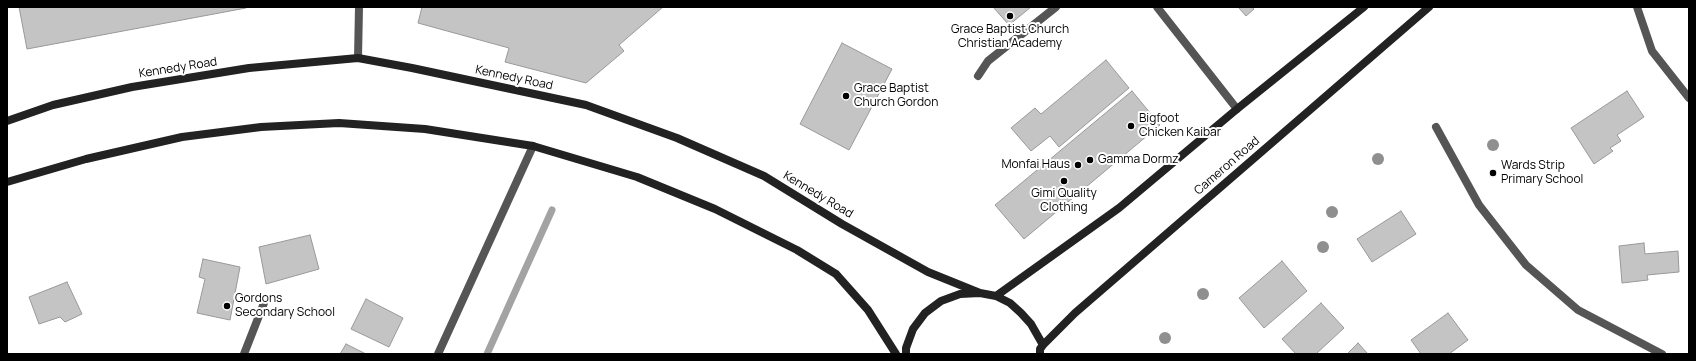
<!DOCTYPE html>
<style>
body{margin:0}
#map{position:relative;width:1696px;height:361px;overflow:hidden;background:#fff;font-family:Manrope,sans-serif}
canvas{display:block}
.frame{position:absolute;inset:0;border:8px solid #000;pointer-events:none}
</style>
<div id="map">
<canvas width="1696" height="361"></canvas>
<div class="frame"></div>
</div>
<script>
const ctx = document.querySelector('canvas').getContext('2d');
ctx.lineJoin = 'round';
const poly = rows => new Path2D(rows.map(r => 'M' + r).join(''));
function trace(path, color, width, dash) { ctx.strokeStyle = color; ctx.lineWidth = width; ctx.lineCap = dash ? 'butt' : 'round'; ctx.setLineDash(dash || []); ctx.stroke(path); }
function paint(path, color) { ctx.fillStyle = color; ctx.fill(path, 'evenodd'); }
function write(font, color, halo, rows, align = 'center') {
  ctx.font = font + ' Manrope,sans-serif'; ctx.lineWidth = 4; ctx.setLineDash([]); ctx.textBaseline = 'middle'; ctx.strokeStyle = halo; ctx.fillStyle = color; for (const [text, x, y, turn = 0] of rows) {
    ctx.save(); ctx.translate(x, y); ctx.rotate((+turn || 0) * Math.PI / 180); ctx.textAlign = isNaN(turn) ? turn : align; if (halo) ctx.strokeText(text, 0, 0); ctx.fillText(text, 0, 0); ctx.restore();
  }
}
trace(poly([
 [487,354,552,210]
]), '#a3a3a3', 7);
const building = poly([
 [19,7,246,7,246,8,27,49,19,7],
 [422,7,663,7,619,45,624,51,586,83,505,62,509,48,418,23,422,7],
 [993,7,1031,7,1009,25,993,7],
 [1238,7,1252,7,1254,9,1246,16,1238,7],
 [842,43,892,69,849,150,800,124,842,43],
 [1106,60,1129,88,1059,147,1050,136,1031,151,1011,128,1035,108,1041,114,1106,60],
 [1132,91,1160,125,1024,239,995,205,1132,91],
 [1627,91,1644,117,1617,135,1621,141,1610,148,1613,151,1594,164,1571,128,1627,91],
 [1401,211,1416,234,1372,262,1357,239,1401,211],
 [310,235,319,269,266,284,259,247,310,235],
 [1644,243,1645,254,1678,251,1679,272,1647,275,1648,280,1622,283,1619,246,1644,243],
 [203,259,240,267,230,320,197,313,205,279,199,277,203,259],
 [1282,261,1307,291,1264,328,1239,298,1282,261],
 [67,282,82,314,65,322,60,317,39,324,29,297,67,282],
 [366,299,403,318,389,347,351,329,366,299],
 [1321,303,1344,328,1316,354,1296,354,1282,339,1321,303],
 [1448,313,1468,340,1449,354,1421,354,1411,340,1448,313],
 [1358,343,1368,354,1347,354,1358,343],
 [346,344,366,354,340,354,346,344]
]);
paint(building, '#c4c4c4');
trace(building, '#999', 1);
trace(poly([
 [1157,7,1237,109],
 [978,76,988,61,1056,7],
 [244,354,264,303]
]), '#555', 8);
trace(poly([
 [1637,7,1652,51,1689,98],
 [358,58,359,7],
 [1436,127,1479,205,1526,265,1578,310,1662,354],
 [438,354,533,146]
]), '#555', 8);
trace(poly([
 [7,121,53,105,132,87,249,68,358,58,412,68,586,105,677,138,764,176,842,224,928,272,980,293],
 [7,182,86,159,182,137,261,127,339,123,425,129,533,146,637,177,715,209,797,250,836,274,868,310,896,354],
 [996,296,1119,208,1237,109,1364,7],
 [1043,345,1075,313,1429,7],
 [906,354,906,348,913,329,925,313,941,301,960,294,980,293,996,296,1010,303,1021,313,1031,324,1043,345,1040,349,1040,354]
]), '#222', 8);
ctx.fillStyle = '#8f8f8f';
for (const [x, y] of [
 [1493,145],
 [1378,159],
 [1332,212],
 [1323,247],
 [1203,294],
 [1165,338]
]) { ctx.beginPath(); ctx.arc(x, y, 6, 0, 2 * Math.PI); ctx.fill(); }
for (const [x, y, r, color] of [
 [1010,16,4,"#000"],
 [846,96,4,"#000"],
 [1131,126,4,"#000"],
 [1090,160,4,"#000"],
 [1078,165,4,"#000"],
 [1493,173,4,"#000"],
 [1064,181,4,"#000"],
 [227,306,4,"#000"]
]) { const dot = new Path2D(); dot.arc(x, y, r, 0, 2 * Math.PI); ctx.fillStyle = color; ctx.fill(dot); trace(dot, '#fff', 1.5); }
write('12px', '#000', '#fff', [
 ["Grace Baptist Church",1010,30,"center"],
 ["Christian Academy",1010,44,"center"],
 ["Grace Baptist",854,89],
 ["Church Gordon",854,103],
 ["Bigfoot",1139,119],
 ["Chicken Kaibar",1139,133],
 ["Gamma Dormz",1098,160],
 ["Monfai Haus",1070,165,"right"],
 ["Wards Strip",1501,166],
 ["Primary School",1501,180],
 ["Gimi Quality",1064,194,"center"],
 ["Clothing",1064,208,"center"],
 ["Gordons",235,299],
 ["Secondary School",235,313]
], 'left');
write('12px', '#000', '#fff', [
 ["Kennedy Road",178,68,-9],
 ["Kennedy Road",514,78,12],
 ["Cameron Road",1227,166,-41],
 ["Kennedy Road",818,195,31]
]);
</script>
